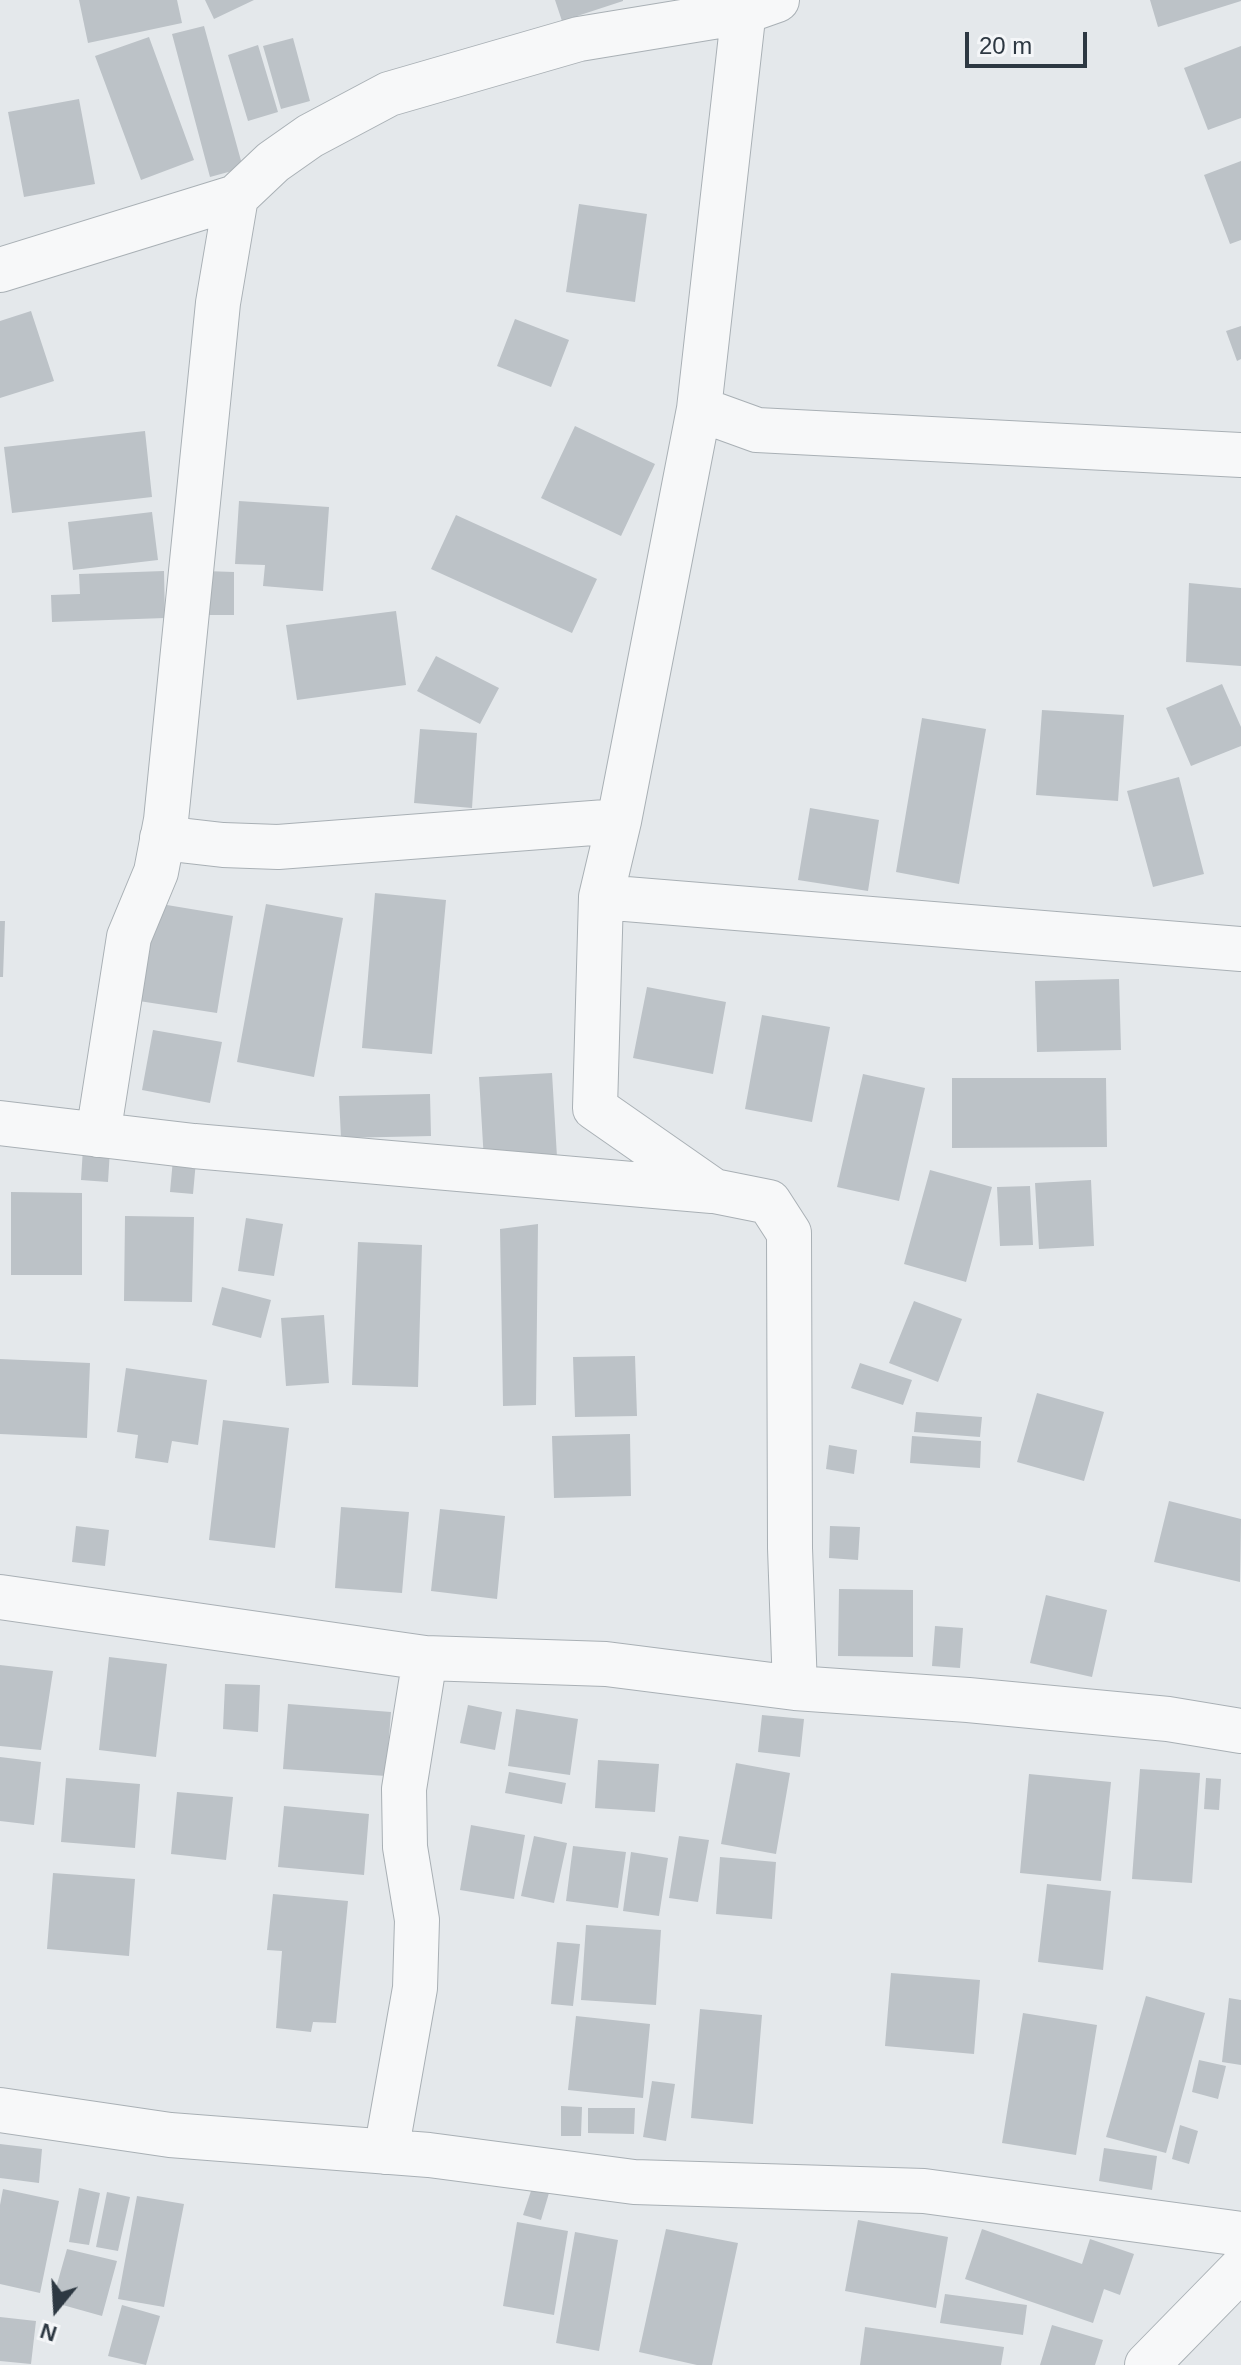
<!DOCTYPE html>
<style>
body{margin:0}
#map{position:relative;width:1241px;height:2365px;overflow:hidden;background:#e4e8eb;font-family:Arial,sans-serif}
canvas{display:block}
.north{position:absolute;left:16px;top:2269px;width:80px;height:80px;-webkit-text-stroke:6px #f4f6f8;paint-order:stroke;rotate:198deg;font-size:22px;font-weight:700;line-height:32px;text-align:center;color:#2d3842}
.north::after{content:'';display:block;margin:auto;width:28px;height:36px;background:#2d3842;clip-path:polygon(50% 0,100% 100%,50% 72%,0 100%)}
.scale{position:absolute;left:965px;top:32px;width:122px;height:36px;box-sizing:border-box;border:4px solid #2d3842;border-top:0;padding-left:10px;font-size:24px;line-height:28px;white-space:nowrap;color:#2d3842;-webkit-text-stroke:6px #f4f6f8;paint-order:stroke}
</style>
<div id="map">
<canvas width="1241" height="2365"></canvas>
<div class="north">N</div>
<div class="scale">20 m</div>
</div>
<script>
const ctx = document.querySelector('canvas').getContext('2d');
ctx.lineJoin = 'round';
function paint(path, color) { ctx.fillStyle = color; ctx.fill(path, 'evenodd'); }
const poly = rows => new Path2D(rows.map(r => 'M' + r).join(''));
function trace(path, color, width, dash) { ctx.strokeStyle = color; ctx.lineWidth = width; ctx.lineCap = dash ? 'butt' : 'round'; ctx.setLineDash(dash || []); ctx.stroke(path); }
paint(poly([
 [79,0,177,0,182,23,88,43],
 [205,0,254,0,214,19],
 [555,0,623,0,623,1,562,21],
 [1150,0,1241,0,1241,1,1158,27],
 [204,26,243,168,210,177,172,34],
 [149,37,194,160,141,180,95,56],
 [293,38,310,101,281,109,263,46],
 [258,45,278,112,248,121,228,55],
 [1241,46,1241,118,1208,130,1184,68],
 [79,99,95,184,24,197,8,112],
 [1241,161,1241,240,1230,244,1204,175],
 [579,204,647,214,635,302,566,292],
 [31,311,54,381,0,398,0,321],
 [515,319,569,340,551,387,497,366],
 [1241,326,1241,359,1237,361,1226,331],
 [575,426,655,464,621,536,541,498],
 [145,431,152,497,12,513,4,447],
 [239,501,329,507,323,591,263,586,265,565,235,564],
 [152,512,158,560,73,570,68,522],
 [456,515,597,579,572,633,431,569],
 [164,571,165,618,52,622,51,595,80,594,79,574],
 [205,571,234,572,234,615,205,615],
 [1189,583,1241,588,1241,666,1186,662],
 [396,611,406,685,297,700,286,625],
 [436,656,499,688,480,724,417,691],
 [1222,684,1241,727,1241,746,1191,766,1166,708],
 [1042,710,1124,715,1118,801,1036,795],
 [922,718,986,729,959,884,896,872],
 [420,729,477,733,472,808,414,803],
 [1179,777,1204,874,1153,887,1127,791],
 [810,808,879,820,868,891,798,880],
 [375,893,446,900,432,1054,362,1048],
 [155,903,233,916,217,1013,139,1001],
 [266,904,343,918,314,1077,237,1062],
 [0,921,5,921,3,977,0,977],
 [1119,979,1121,1050,1037,1052,1035,981],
 [647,987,726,1002,713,1074,633,1058],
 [762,1015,830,1027,812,1122,745,1109],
 [153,1030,222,1042,210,1103,142,1090],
 [552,1073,557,1157,484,1161,479,1077],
 [863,1074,925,1088,899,1201,837,1187],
 [952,1078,1106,1078,1107,1147,952,1148],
 [430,1094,431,1136,341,1138,339,1096],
 [83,1148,110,1150,108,1182,81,1180],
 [173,1159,196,1161,193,1194,170,1192],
 [930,1170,992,1187,966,1282,904,1264],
 [1091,1180,1094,1246,1039,1249,1035,1183],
 [1030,1186,1033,1245,1000,1246,997,1187],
 [11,1192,82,1193,82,1275,11,1275],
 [125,1216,194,1217,192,1302,124,1301],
 [246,1218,283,1224,274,1276,238,1271],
 [538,1224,536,1405,503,1406,500,1229],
 [358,1242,422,1245,418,1387,352,1385],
 [222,1287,271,1300,261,1338,212,1325],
 [914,1301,962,1319,938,1382,889,1363],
 [324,1315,329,1383,286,1386,281,1318],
 [635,1356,637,1416,575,1417,573,1357],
 [0,1359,90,1363,87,1438,0,1434],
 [860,1363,912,1380,903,1405,851,1388],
 [126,1368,207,1380,198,1445,172,1441,168,1463,135,1458,138,1435,117,1432],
 [1037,1393,1104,1412,1084,1481,1017,1462],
 [916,1412,982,1417,980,1437,914,1432],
 [223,1420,289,1428,275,1548,209,1540],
 [630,1434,631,1496,554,1498,552,1436],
 [912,1436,981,1441,980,1468,910,1463],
 [829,1445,857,1450,854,1474,826,1469],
 [1169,1501,1241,1519,1240,1582,1154,1562],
 [341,1507,409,1512,402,1593,335,1588],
 [440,1509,505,1516,497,1599,431,1591],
 [76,1526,109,1530,105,1566,72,1562],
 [830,1526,860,1527,858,1560,829,1558],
 [839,1589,913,1590,913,1657,838,1656],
 [1046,1595,1107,1610,1092,1677,1030,1663],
 [935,1626,963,1628,960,1668,932,1666],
 [109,1657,167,1664,156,1757,99,1750],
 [0,1665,53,1671,41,1750,0,1746],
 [225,1684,260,1685,258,1732,223,1729],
 [288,1704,391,1712,386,1776,283,1769],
 [468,1705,502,1712,495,1750,460,1743],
 [516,1709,578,1719,570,1775,508,1766],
 [762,1715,804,1719,800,1757,758,1752],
 [0,1757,41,1762,34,1825,0,1821],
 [598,1760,659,1764,655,1812,595,1808],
 [736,1763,790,1773,776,1854,721,1844],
 [1140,1769,1200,1773,1192,1883,1132,1879],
 [509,1772,566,1783,562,1804,505,1793],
 [1029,1774,1111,1782,1101,1881,1020,1873],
 [66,1778,140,1784,135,1848,61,1842],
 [1206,1778,1221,1779,1219,1810,1204,1809],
 [177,1792,233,1797,226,1860,171,1854],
 [284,1806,369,1814,364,1875,278,1867],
 [471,1825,525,1835,514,1899,460,1890],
 [534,1836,567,1843,554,1903,521,1896],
 [679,1836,709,1840,698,1902,669,1898],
 [573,1846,626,1852,618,1908,566,1901],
 [631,1852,668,1858,659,1916,623,1911],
 [720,1857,776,1862,772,1919,716,1914],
 [53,1873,135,1879,129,1956,47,1949],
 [1047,1884,1111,1891,1103,1970,1038,1962],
 [273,1894,348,1901,336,2023,313,2022,311,2032,276,2028,282,1951,267,1950],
 [586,1925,661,1930,656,2005,581,2000],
 [557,1942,580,1944,573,2006,551,2004],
 [891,1973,980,1980,974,2054,885,2046],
 [1146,1996,1205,2013,1166,2153,1106,2137],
 [1229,1998,1241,2000,1241,2065,1222,2062],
 [700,2009,762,2015,753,2124,691,2118],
 [1023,2013,1097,2025,1076,2155,1002,2143],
 [576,2016,650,2024,643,2098,568,2090],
 [1199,2060,1226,2066,1218,2099,1192,2092],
 [652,2081,675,2084,666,2141,643,2137],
 [561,2106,582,2107,581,2136,561,2136],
 [588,2108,635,2108,634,2134,588,2133],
 [1180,2125,1198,2131,1189,2164,1172,2159],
 [0,2144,42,2149,39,2183,0,2178],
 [1104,2148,1157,2156,1152,2190,1099,2181],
 [79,2188,100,2193,89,2245,69,2242],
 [532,2188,549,2193,541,2220,523,2215],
 [3,2189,59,2201,40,2293,0,2284,0,2205],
 [107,2192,130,2197,118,2251,96,2247],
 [137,2196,184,2204,164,2307,118,2299],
 [858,2220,948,2237,936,2308,845,2291],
 [517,2222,568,2231,554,2315,503,2306],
 [666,2229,738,2243,712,2365,697,2365,639,2352],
 [982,2229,1082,2264,1090,2239,1134,2254,1120,2295,1104,2289,1093,2323,965,2279],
 [575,2232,618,2240,599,2351,556,2343],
 [67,2249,117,2261,102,2316,52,2302],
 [945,2294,1027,2305,1023,2335,940,2323],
 [122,2305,160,2316,146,2365,108,2356],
 [0,2317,36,2321,31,2364,0,2361],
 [1052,2325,1103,2340,1095,2365,1040,2365],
 [865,2327,1004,2347,1001,2365,860,2365]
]), '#bcc2c7');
const street = poly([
 [745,0,699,409,619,821,601,897,595,1108,714,1191,769,1202,789,1233,790,1548,795,1688],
 [0,270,236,197,273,162,310,136,389,94,579,39,743,12,777,0],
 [699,409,757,430,1241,455],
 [162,838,223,845,278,847,619,821],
 [601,897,1241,949],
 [0,1123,194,1146,712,1191],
 [98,1135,129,937,156,872,166,820,218,303,236,197],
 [0,1597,425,1658,606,1664,795,1688,968,1700,1168,1719,1241,1731],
 [0,2110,170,2135,429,2155,634,2182,924,2191,1241,2234],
 [386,2152,415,1988,417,1920,405,1847,404,1789,425,1658],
 [1147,2365,1241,2269]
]);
trace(street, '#a9b0b5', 46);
trace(street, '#f7f8f9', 44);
</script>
